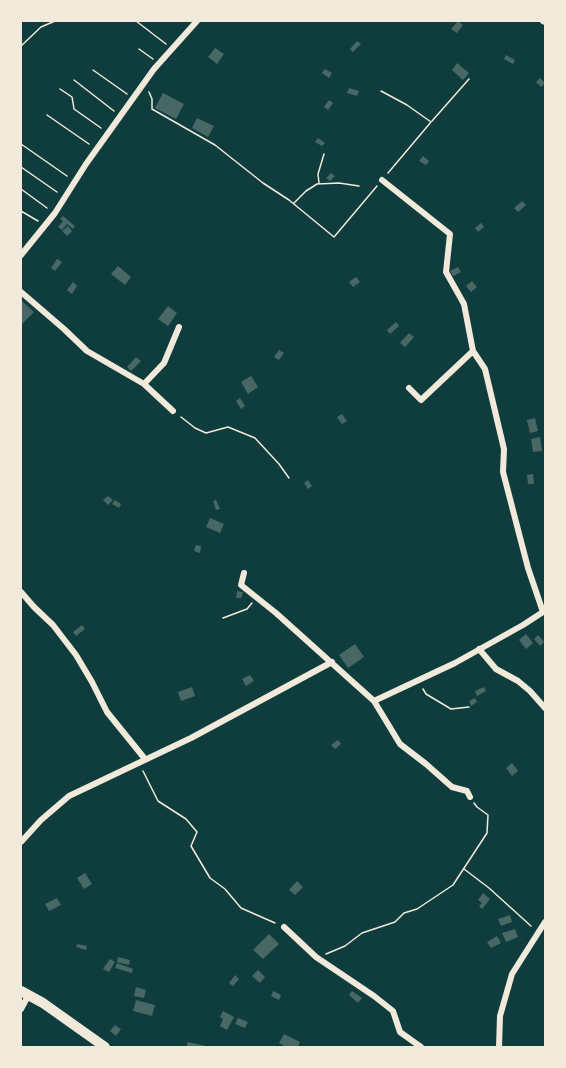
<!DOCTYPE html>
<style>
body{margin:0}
#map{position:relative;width:566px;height:1068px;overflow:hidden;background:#0f3d3e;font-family:"Titillium Web",sans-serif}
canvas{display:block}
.frame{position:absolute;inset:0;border:22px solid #f1e9da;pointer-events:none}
</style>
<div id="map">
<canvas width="566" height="1068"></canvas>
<div class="frame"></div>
</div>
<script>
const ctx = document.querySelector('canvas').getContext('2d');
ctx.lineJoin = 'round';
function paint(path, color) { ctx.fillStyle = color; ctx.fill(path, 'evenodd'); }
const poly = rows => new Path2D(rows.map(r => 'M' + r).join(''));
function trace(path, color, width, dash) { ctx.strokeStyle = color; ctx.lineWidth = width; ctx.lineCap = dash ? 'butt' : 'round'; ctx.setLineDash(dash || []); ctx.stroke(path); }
paint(poly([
 [458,21,463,25,457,33,451,29],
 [357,41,361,44,353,52,350,49],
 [215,48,224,54,217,64,208,57],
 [506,55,515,60,513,64,504,59],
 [457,63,469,73,463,80,452,70],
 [325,69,332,73,329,78,322,73],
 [540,78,545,83,541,87,536,82],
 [349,88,359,91,357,96,347,93],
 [163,93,184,104,176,119,155,108],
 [329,100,333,103,328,110,324,107],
 [197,118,214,126,208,137,192,128],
 [318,138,325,143,322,146,315,142],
 [423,156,429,161,426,165,419,161],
 [331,173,335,176,330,181,326,178],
 [522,201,526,205,518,212,514,208],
 [63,216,75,226,73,229,67,224,62,230,58,227,63,221,60,219],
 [481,223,484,227,478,232,475,228],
 [68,226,72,231,67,236,62,231],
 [57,259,62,262,55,271,51,268],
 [118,266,131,277,125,285,111,274],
 [458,267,461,272,453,276,450,271],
 [356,277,360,282,353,287,349,282],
 [472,281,477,287,471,292,466,286],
 [73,282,77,286,72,294,67,290],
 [21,300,34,312,21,325],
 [168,306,177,313,168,326,158,319],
 [396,322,399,326,390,334,387,330],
 [409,333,414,337,405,347,400,343],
 [279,350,284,353,279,360,274,357],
 [136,357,141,361,131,371,127,367],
 [251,376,258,387,248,394,241,382],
 [240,398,245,406,241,409,236,401],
 [342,414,347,421,342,424,337,417],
 [535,418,538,431,530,433,527,420],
 [540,437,542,451,533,452,531,439],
 [533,474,534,484,528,484,527,475],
 [308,480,312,486,308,489,304,483],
 [108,496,113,500,108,505,103,500],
 [115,500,121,504,119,508,112,504],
 [216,500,220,509,216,510,213,501],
 [210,518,224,524,220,533,206,527],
 [196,545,201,546,200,553,194,551],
 [237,591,243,592,241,598,236,598],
 [82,625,85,629,76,636,73,632],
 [526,634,533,643,526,649,519,640],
 [538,635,544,642,540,646,534,639],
 [355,644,364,657,348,668,339,655],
 [250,675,254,681,246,686,242,679],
 [192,687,195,696,181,701,178,692],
 [484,687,486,691,477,696,475,691],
 [475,698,477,702,471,706,469,701],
 [338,740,341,744,335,749,331,745],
 [512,763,518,771,512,776,506,768],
 [85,873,92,884,84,889,77,878],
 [297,881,303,887,295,895,289,890],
 [483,893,490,899,482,909,479,906,482,903,478,900],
 [57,898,61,905,49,911,45,904],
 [510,915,512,922,501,926,498,919],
 [515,929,518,937,506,942,502,933],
 [269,934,279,944,263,959,253,950],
 [497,936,501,943,491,948,487,942],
 [77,944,87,946,86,950,76,947],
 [118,957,130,960,129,965,117,962],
 [110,959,115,962,109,972,103,969],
 [117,963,133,969,132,973,115,968],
 [258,970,265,977,260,983,252,976],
 [235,975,239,979,233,986,229,983],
 [136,987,146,990,144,998,134,996],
 [273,991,281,995,279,1000,271,996],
 [352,991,362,998,358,1003,349,995],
 [136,1000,155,1005,152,1016,133,1011],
 [223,1011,234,1017,227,1030,220,1026,223,1019,220,1017],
 [238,1018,248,1022,245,1028,235,1024],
 [115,1025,121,1029,116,1036,110,1031],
 [284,1034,300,1042,298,1047,286,1047,279,1043],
 [188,1042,206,1046,206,1047,186,1047]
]), '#486865');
trace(poly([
 [136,21,166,44],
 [21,46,41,27,55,21],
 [139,49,153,59],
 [93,70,127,94],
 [74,80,114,111],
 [60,89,72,97,74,109,101,128],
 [381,91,407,105,431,122,388,173],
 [149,92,152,99,152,109,215,145,263,183,289,200,334,237,377,186],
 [47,115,89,144],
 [432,121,469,79],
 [21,144,67,176],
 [21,167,57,192],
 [319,183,318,174,324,154],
 [21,189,47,208],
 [294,203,306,191,317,184,339,183,359,186],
 [21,211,38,221],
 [181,417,195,428,206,433,228,427,255,438,279,464,289,478],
 [223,618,247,609,252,603],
 [423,689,426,694,451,709,469,707],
 [143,771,158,801,186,819,197,832,191,846,210,878,225,889,241,908,275,923],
 [464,869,489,888,531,926],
 [326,954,345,946,362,933,395,922,404,913,417,909,453,885,487,833,488,815,477,807,474,803]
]), '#f1e9da', 1.5);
trace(poly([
 [543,21,545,22],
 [21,255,55,213,86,164,154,69,197,21],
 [21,292,64,329,87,351,144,384,173,411],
 [144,384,164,363,179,327],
 [409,388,421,400,473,351],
 [244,573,241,585,276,613,374,701,455,663,523,625,543,612,528,568,503,472,504,449,485,369,473,351,464,304,446,272,450,234,382,180],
 [21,592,34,607,53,625,76,655,92,682,107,712,145,759],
 [479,649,496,669,518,681,530,691,545,708],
 [374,701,400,744,426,764,452,787,467,791,470,797],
 [21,842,41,820,69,796,191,738,332,662],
 [284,927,316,957,374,996,393,1011,400,1032,421,1047],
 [21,1009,28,996],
 [499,1047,500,1016,512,974,545,922]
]), '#f1e9da', 6);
trace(poly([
 [21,991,43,1003,105,1047]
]), '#f1e9da', 10);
</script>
